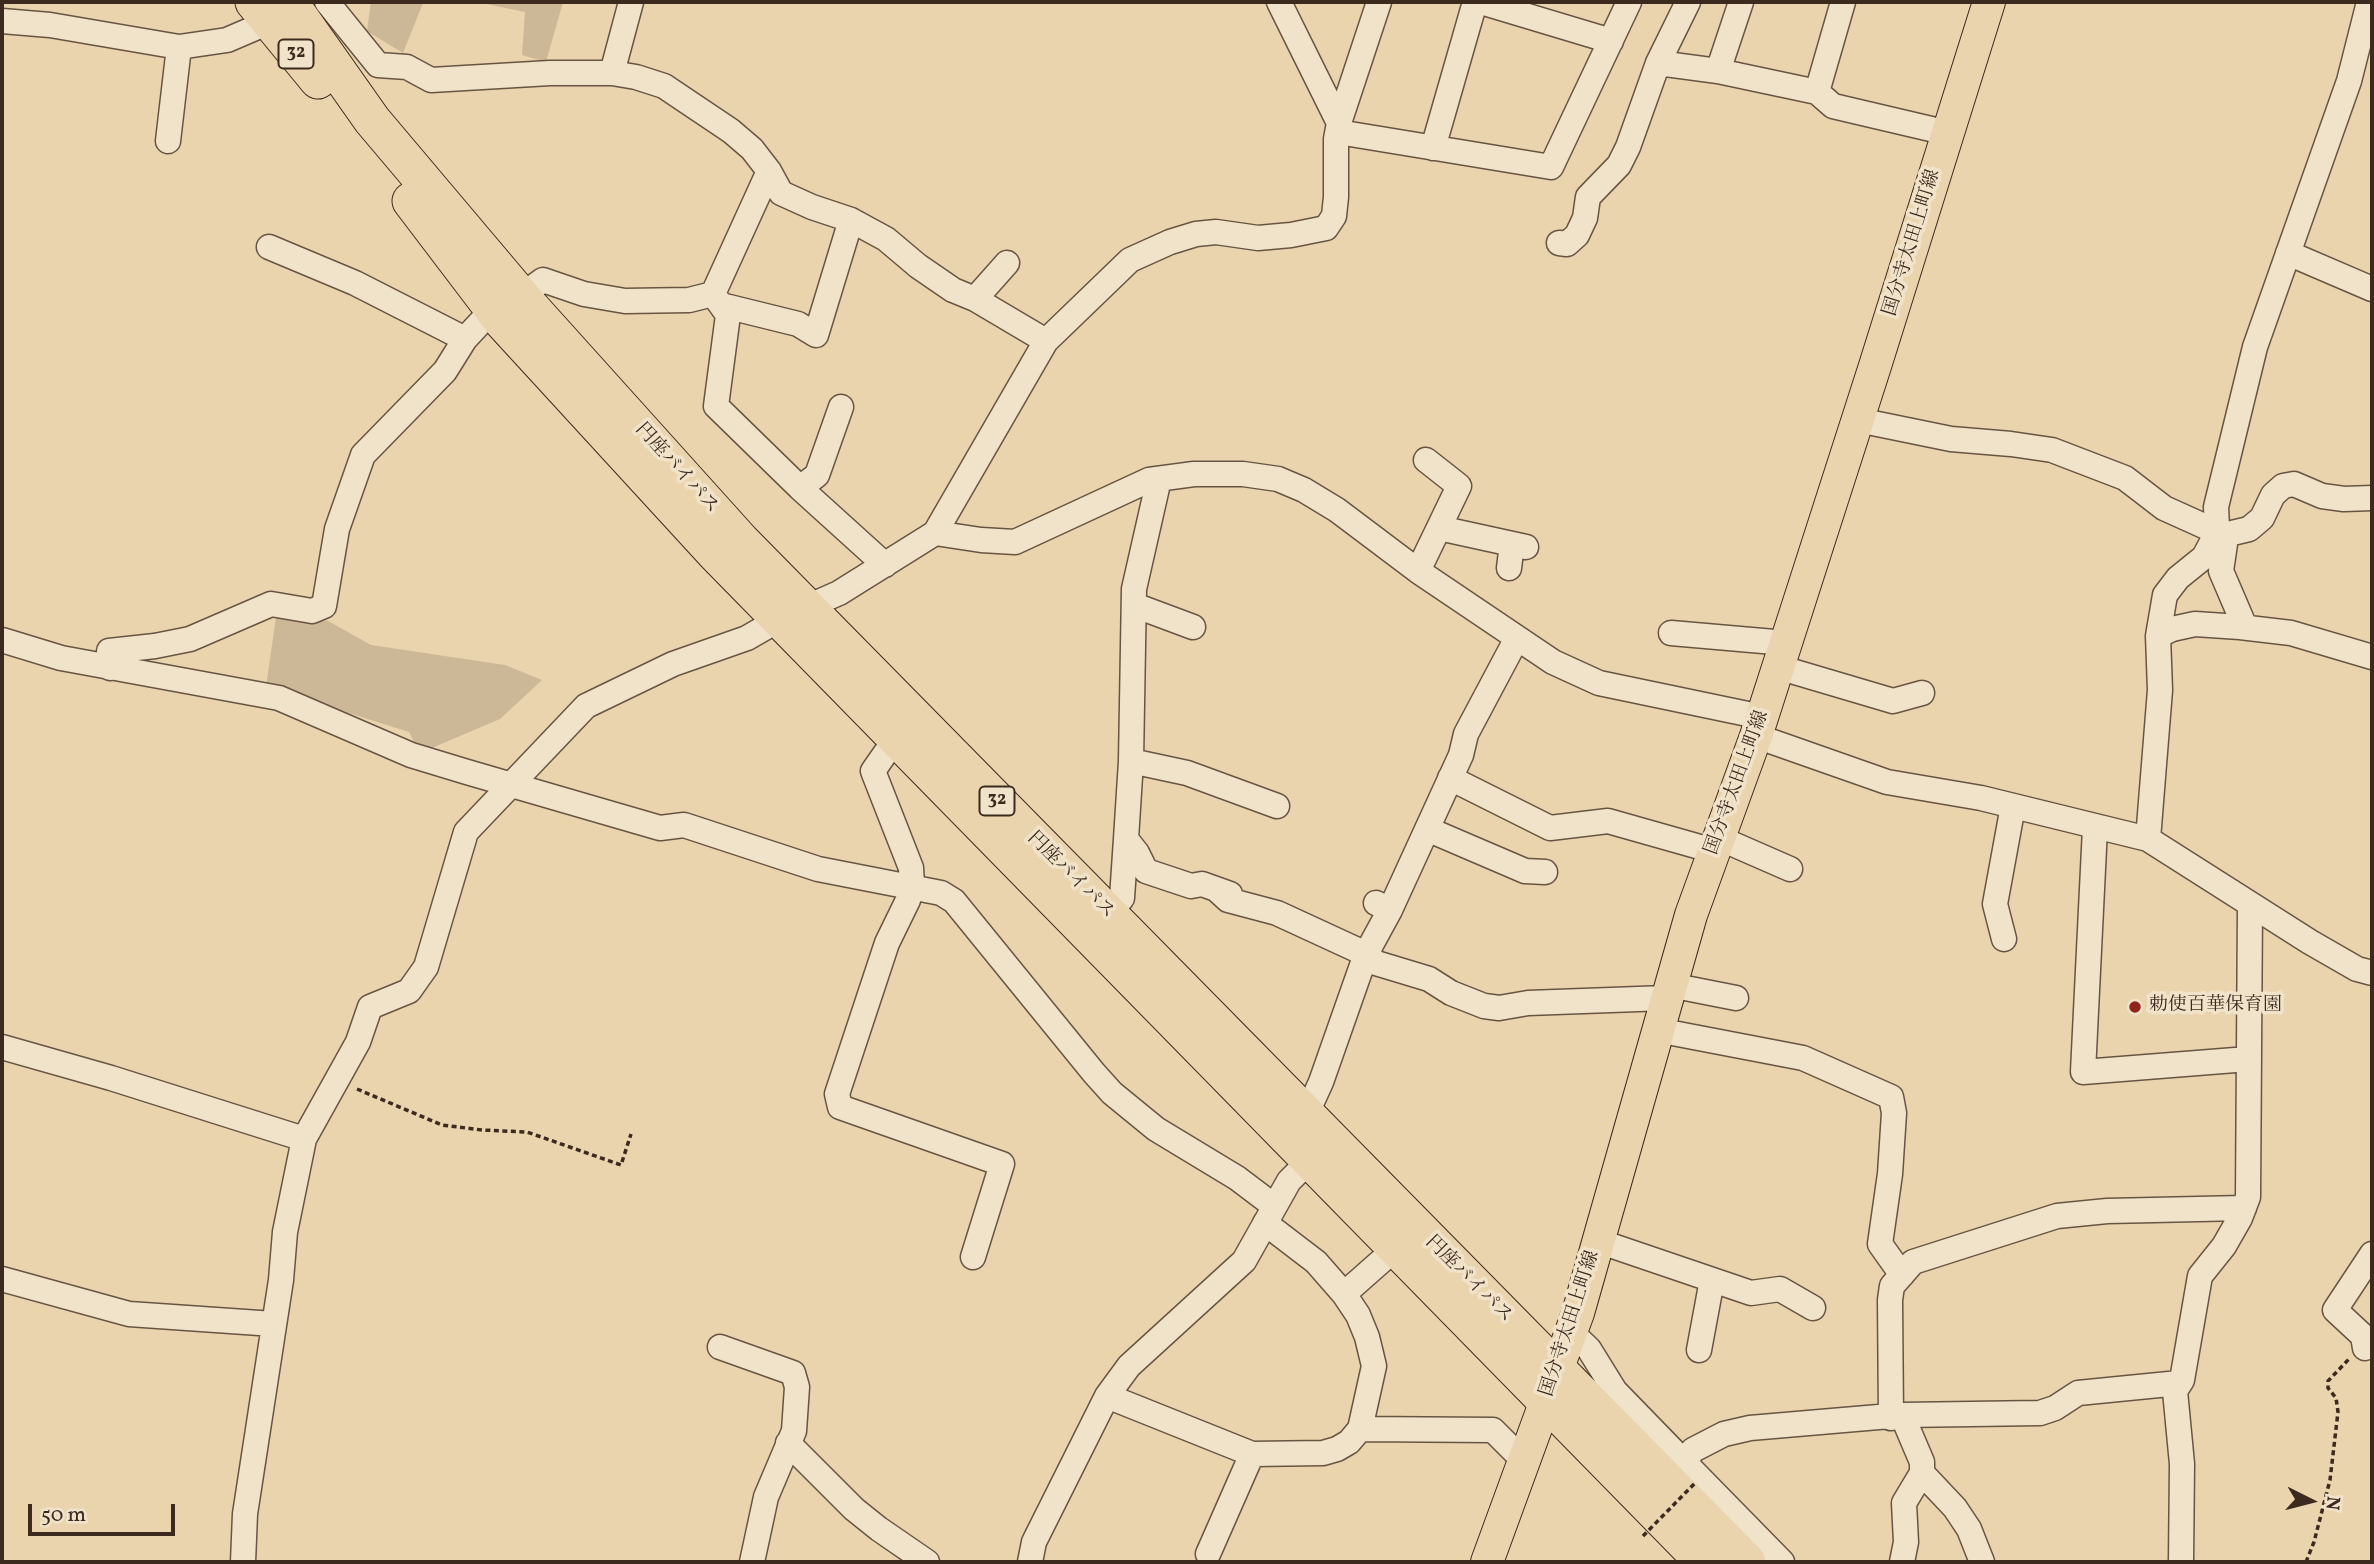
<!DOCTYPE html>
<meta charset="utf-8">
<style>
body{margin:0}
#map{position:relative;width:2374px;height:1564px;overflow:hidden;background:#e9d4ae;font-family:Vollkorn,serif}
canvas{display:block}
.frame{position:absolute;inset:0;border:4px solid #3d2a1f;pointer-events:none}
.north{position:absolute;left:2276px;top:1466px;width:70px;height:70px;-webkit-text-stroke:5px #f1e3ca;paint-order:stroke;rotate:96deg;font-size:19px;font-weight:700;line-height:28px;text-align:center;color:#3d2a1f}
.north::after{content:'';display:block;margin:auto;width:24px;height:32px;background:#3d2a1f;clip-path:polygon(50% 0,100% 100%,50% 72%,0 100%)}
.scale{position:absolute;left:28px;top:1504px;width:147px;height:32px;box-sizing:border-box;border:4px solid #3d2a1f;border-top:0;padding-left:9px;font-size:21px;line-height:24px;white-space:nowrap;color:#3d2a1f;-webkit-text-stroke:5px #f1e3ca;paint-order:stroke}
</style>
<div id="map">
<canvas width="2374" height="1564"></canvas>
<div class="frame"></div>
<div class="north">N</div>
<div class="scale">50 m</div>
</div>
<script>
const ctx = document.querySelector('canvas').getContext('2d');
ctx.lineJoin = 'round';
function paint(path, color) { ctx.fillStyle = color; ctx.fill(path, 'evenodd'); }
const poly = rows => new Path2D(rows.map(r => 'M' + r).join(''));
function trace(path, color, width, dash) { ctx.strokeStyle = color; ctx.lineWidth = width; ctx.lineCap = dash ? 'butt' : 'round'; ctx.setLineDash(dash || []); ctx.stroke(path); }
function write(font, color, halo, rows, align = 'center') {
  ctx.font = font + ' Vollkorn,"Noto Serif JP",serif'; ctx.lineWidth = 7; ctx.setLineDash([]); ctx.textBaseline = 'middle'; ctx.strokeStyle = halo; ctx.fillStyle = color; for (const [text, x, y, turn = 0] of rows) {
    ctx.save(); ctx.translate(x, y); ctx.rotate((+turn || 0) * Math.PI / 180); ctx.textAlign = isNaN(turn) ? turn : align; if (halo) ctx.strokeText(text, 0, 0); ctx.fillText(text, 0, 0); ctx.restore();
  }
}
paint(poly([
 [371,2,427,2,423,3,403,53,367,31],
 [477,2,563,2,546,62,522,55,525,12],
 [276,617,328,621,371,645,505,665,542,680,500,719,420,753,409,732,266,687]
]), '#ccb796');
const minor = poly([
 [327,2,378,65,407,67,431,80,550,73,612,73,636,77,664,86,731,131,752,149,769,171,781,193,812,207,851,220,886,239,918,266,953,290,975,299,1046,341],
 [1481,2,1611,41],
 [1741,2,1718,71,1817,92,1843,2],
 [2,21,50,25,179,47,227,40,269,22],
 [1658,63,1718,71],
 [612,73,631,2],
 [1817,92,1833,106,1948,133],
 [1339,123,1379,2],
 [1338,132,1551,167,1629,2],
 [168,141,179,47],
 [1433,148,1475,2],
 [769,171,713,294,728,315,716,406,800,488,885,565],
 [1559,243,1567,244,1577,235,1585,218,1588,197,1619,165,1628,147,1658,63,1688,2],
 [269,247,355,283,465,339],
 [2288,253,2372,289],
 [521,296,543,280,584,294,625,301,689,300,713,294],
 [975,299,1007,263],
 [721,305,798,324,816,335,851,220],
 [1858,420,1951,439,2011,444,2052,450,2125,478,2164,508,2215,531,2228,534,2249,529,2262,518,2273,495,2283,486,2294,484,2322,496,2344,499,2372,498],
 [1159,479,1134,589,1131,761,1126,839,1137,853,1146,871,1191,886,1202,884,1230,894],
 [800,488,817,475,841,407],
 [1439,528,1526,547],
 [935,533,981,540,1015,542,1149,480,1194,474,1243,474,1278,479,1304,490,1337,510,1418,571,1553,662,1599,683,1762,717],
 [2223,533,2225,544,2221,571,2245,627],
 [1509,568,1512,544],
 [1418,571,1459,486,1426,460],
 [1134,605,1193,627],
 [1671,633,1786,643],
 [2158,636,2172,629,2195,624,2240,627,2291,633,2372,657],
 [2,640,61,658,279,698,411,755,467,772,660,828,684,825,818,869,941,893,954,901,1094,1073,1112,1093,1156,1129,1237,1178,1274,1206],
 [1778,667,1893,701,1922,693],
 [110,668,109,651,155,646,190,639,271,604,312,611,324,606,337,529,363,455,445,371,465,339,492,310],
 [1756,736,1887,782,1981,798,2148,839,2310,942,2357,969,2372,973],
 [896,738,873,771,911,868,912,885,908,900,887,943,837,1094,840,1107,1002,1164,973,1257],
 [1131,761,1187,773,1277,806],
 [1450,778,1550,828,1608,821,1714,851],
 [2095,828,2083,1072,2248,1059],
 [1427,829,1525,871,1545,872],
 [1719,838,1790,869],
 [2148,839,2160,690,2158,636,2165,595,2178,578,2204,557,2212,542,2217,527,2216,507,2255,347,2349,81,2369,2],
 [1216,889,1228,900,1277,913,1366,954,1376,963,1429,979,1451,993,1484,1006,1499,1008,1528,1003,1666,998],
 [1376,903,1390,910,1461,755,1466,734,1517,638],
 [1108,914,1122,898,1126,839],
 [2004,939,1995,904,2013,806],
 [1670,985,1736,998],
 [1657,1030,1803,1058,1891,1097,1894,1113,1890,1174,1880,1244,1902,1275],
 [2,1047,111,1078,304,1139,358,1042,370,1007,409,991,426,967,466,832,586,706,673,664,747,638,780,619,839,593,935,533,1046,341,1130,260,1170,242,1196,234,1216,232,1258,238,1291,235,1326,228,1334,216,1336,197,1336,139,1339,123,1279,2],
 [1306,1115,1321,1082,1366,954,1390,910],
 [1265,1223,1316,1262,1344,1294,1358,1315,1367,1337,1374,1366,1360,1429],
 [1598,1241,1751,1293,1780,1289,1813,1308],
 [2,1279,129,1314,274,1324],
 [1344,1294,1395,1249],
 [1571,1332,1589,1349,1615,1391,1684,1462,1693,1450,1724,1434,1750,1428,1902,1415,1922,1462,1922,1473,1904,1503,1906,1542,1902,1562],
 [720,1347,793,1373,797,1387,794,1431,766,1497,752,1562],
 [2365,1348,2363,1336,2335,1310,2372,1254],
 [1699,1350,1712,1280],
 [1107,1396,1252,1454,1323,1453,1337,1449,1349,1442,1360,1429,1493,1430,1524,1461],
 [1902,1415,2040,1413,2055,1408,2078,1393,2179,1383],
 [1891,1418,1890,1300,1892,1286,1913,1262,2057,1216,2107,1211,2244,1208],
 [788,1443,854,1509,879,1529,927,1562],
 [1684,1462,1782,1562],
 [1922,1473,1955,1508,1969,1529,1982,1562],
 [1208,1554,1252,1454],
 [243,1562,245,1514,281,1280,285,1232,304,1139],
 [1030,1562,1034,1542,1107,1396,1129,1366,1244,1261,1289,1181,1309,1161],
 [2181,1562,2182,1464,2175,1391,2182,1380,2200,1276,2224,1246,2240,1218,2248,1197,2250,906]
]);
const major = poly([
 [1487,1562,1578,1313,1691,915,1756,736,1875,366,1989,2]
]);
const highway = poly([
 [254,2,318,80],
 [289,2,372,120,524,300,741,541,1747,1562],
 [411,201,503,322,715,553,1704,1562]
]);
trace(minor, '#685443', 27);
trace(major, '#3d2a1f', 34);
trace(highway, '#3d2a1f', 39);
trace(poly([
 [357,1089,442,1125,482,1130,527,1132,621,1165,631,1134],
 [2306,1562,2314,1542,2330,1480,2338,1412,2336,1398,2328,1388,2328,1381,2349,1359]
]), '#3d2a1f', 3.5, [5, 3.5]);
trace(minor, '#f1e3ca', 24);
trace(major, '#e9d4ae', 32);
trace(highway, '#e9d4ae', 37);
trace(poly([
 [1643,1536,1696,1482]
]), '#3d2a1f', 3.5, [5, 3.5]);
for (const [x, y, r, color] of [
 [2135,1007,7,"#8f2418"]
]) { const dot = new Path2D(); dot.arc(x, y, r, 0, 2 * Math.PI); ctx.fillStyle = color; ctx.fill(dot); trace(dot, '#f1e3ca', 2.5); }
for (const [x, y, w] of [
 [296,54,35],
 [997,801,35]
]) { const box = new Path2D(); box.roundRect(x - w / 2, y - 14.5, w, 29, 5); ctx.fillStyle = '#f1e3ca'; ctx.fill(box); trace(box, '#3d2a1f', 2); }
write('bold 18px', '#3d2a1f', null, [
 ["32",296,54],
 ["32",997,801]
]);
write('19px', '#3d2a1f', '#f1e3ca', [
 ["国分寺太田上町線",1913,243,-73],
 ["円座バイパス",676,469,48],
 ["国分寺太田上町線",1738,783,-70],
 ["円座バイパス",1070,876,45],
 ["円座バイパス",1468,1280,45],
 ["国分寺太田上町線",1571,1324,-72]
]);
write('19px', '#3d2a1f', '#f1e3ca', [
 ["勅使百華保育園",2149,1007]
], 'left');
</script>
